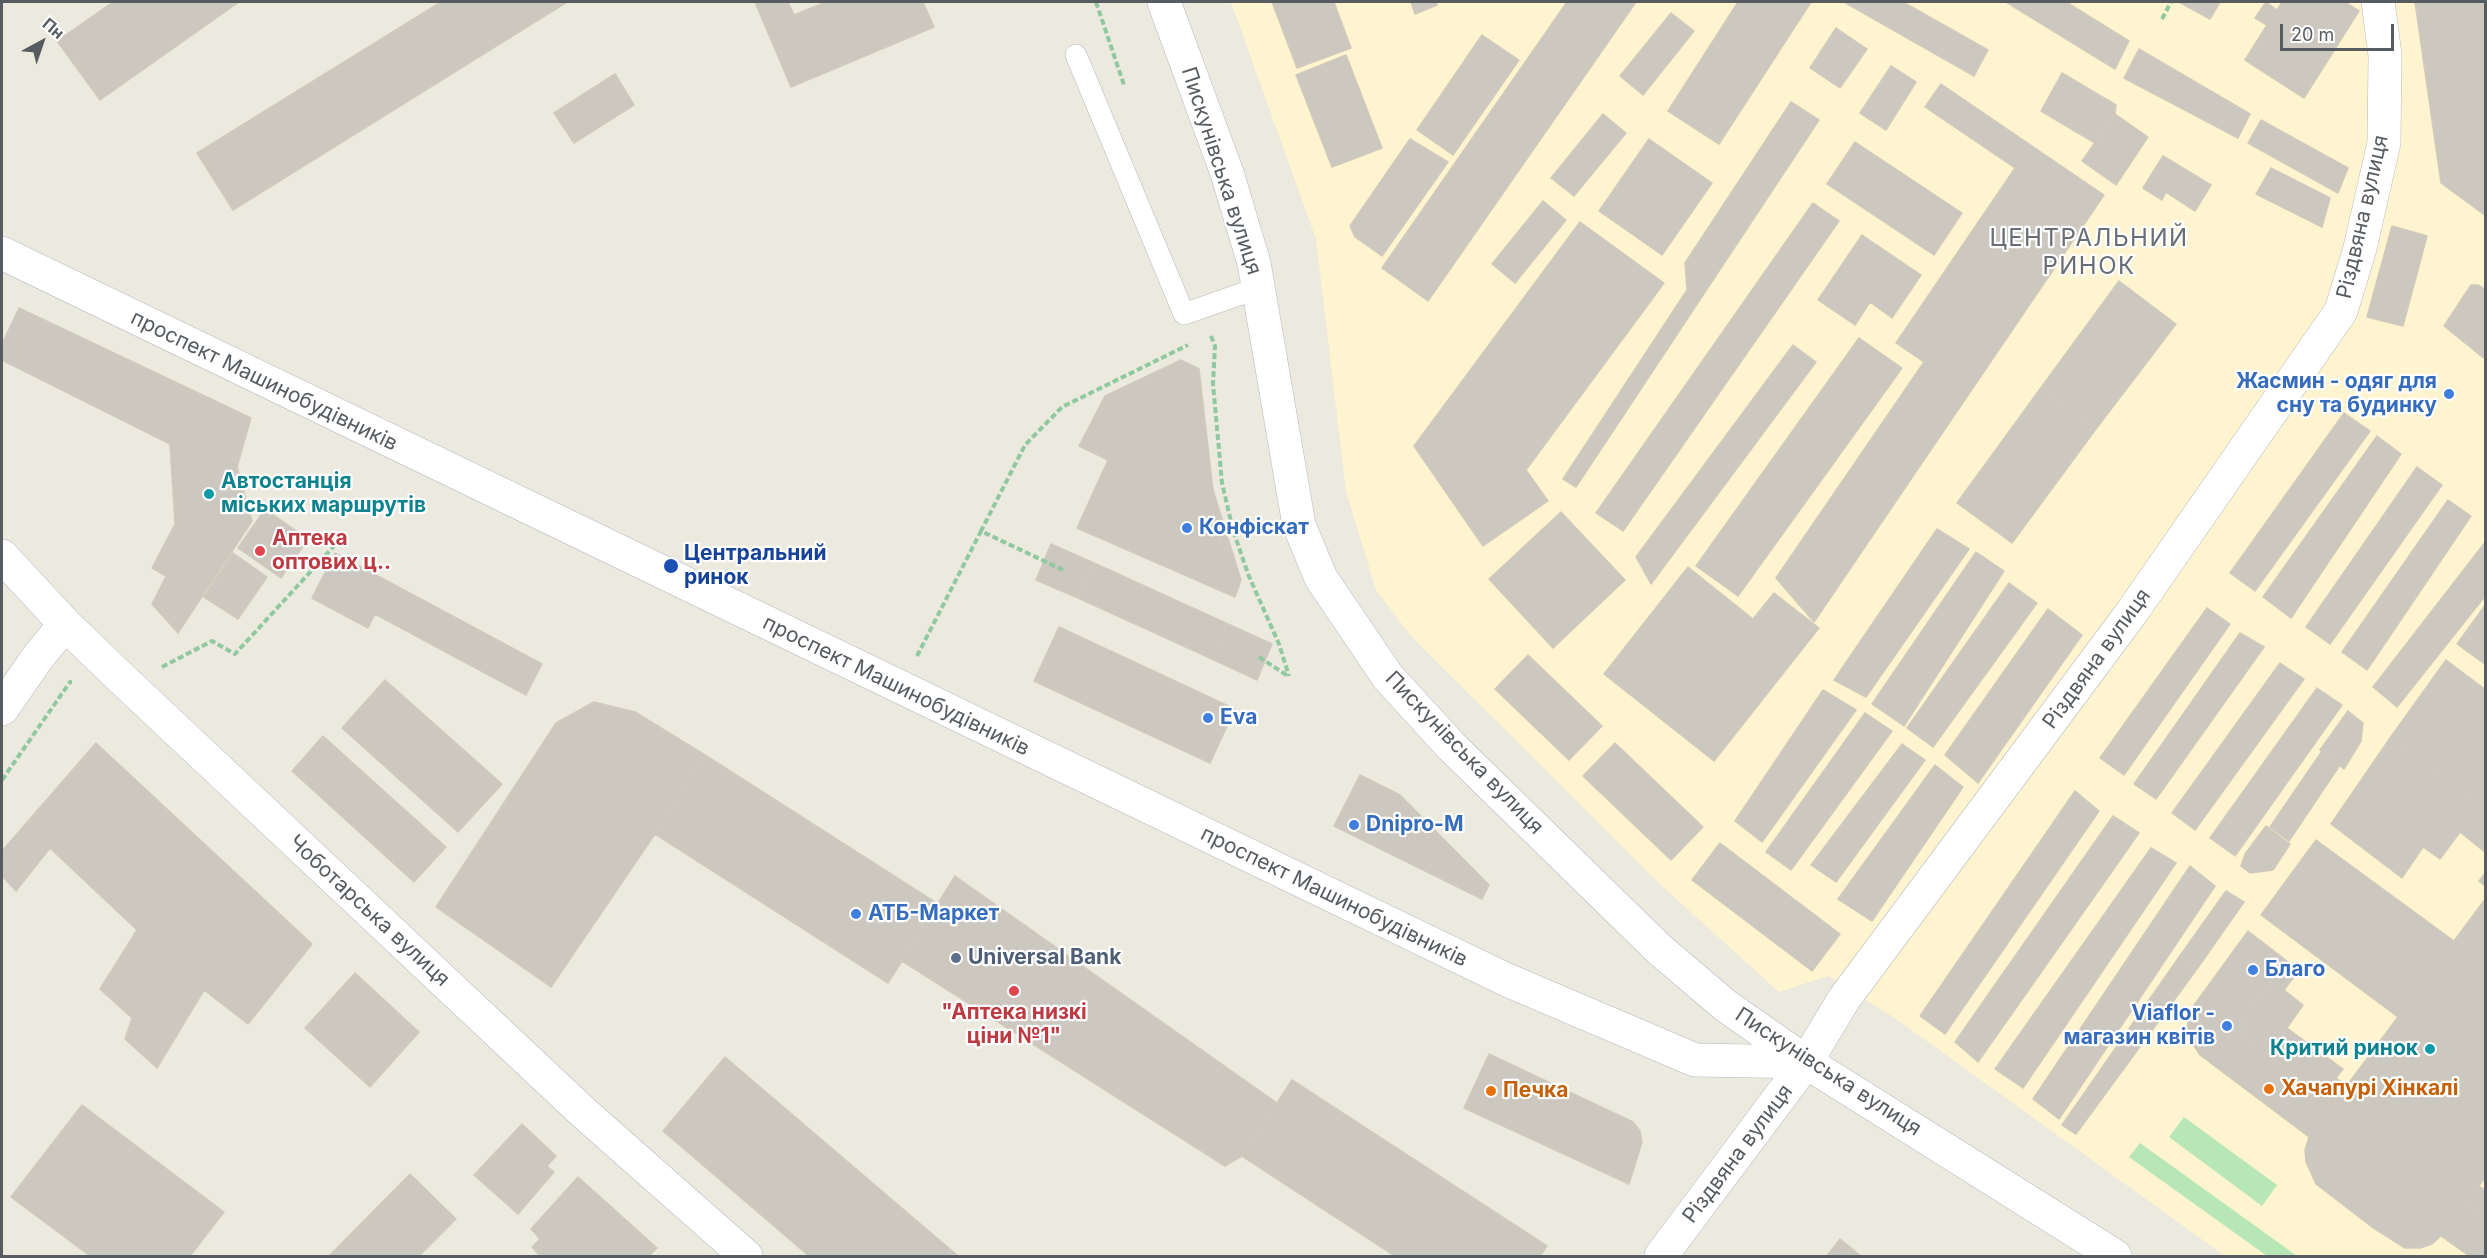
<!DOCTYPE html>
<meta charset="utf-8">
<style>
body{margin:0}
#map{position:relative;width:2487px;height:1258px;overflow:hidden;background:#ece9de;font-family:Inter,sans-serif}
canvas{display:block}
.frame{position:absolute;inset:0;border:3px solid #575c61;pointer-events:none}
.north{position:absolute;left:12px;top:12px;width:60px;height:60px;-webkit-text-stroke:4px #fff;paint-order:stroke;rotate:40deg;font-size:16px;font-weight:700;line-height:24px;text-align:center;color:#575c61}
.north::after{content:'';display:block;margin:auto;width:21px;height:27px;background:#575c61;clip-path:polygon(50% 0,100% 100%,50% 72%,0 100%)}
.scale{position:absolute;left:2280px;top:24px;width:114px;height:27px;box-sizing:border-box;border:3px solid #575c61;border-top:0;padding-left:8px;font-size:18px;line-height:21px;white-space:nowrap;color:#575c61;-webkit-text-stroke:4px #fff;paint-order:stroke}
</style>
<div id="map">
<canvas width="2487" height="1258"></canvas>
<div class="frame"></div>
<div class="north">Пн</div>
<div class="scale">20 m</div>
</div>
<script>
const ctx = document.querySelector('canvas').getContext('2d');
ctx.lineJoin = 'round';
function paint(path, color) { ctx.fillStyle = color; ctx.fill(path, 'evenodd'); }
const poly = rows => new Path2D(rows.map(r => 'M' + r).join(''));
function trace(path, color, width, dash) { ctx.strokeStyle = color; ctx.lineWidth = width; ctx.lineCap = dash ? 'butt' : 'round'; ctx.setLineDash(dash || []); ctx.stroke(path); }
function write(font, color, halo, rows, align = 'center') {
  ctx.font = font + ' Inter,sans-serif'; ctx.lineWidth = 4.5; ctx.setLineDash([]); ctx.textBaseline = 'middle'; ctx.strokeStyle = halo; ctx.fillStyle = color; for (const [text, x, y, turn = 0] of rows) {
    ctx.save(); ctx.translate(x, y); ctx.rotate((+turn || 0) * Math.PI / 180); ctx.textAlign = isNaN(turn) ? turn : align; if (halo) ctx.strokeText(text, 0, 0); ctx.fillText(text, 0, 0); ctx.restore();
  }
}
paint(poly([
 [1231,2,2485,2,2485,1256,2225,1256,1899,1021,1828,976,1779,992,1662,886,1411,636,1376,590,1346,491,1316,239]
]), '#fff4d0');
paint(poly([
 [2184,1117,2277,1185,2262,1206,2169,1137],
 [2140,1143,2297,1256,2267,1256,2129,1157]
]), '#b7e7b7');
const building = poly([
 [113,2,239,2,100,100,57,41,113,2],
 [441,2,567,2,233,210,197,153,441,2],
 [755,2,788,2,794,15,826,2,923,2,934,27,791,87,755,2],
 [1272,2,1334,2,1351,48,1297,68,1272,2],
 [1411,2,1436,2,1437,5,1415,14,1411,2],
 [1567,2,1636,2,1428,301,1382,268,1567,2],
 [1738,2,1811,2,1719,144,1668,111,1738,2],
 [1844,2,1903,2,1988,50,1974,76,1844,2],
 [2006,2,2066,2,2129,41,2115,69,2006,2],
 [2179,2,2220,2,2210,19,2179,2],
 [2266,2,2277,10,2282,2,2345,2,2359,11,2304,98,2245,60,2267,25,2255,18,2266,2],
 [2415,2,2486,2,2486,216,2441,183,2415,2],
 [1671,13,1694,31,1643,95,1620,76,1671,13],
 [1836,28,1867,49,1840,88,1810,68,1836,28],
 [1482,35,1519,60,1453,155,1417,130,1482,35],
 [2139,49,2250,114,2238,138,2124,78,2139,49],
 [1346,55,1382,148,1332,167,1296,75,1346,55],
 [1891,66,1916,82,1886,130,1860,113,1891,66],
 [2062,73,2116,105,2115,114,2095,143,2041,111,2062,73],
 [615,74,634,105,574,143,554,113,615,74],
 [1941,84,2104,195,1814,622,1776,578,1924,362,1896,343,2015,168,1925,107,1941,84],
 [1791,102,1819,120,1576,487,1563,479,1687,290,1685,263,1791,102],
 [1603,114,1626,133,1574,196,1551,178,1603,114],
 [2115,114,2148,137,2116,185,2082,161,2115,114],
 [2261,120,2348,168,2338,193,2248,143,2261,120],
 [1410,139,1448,162,1382,256,1355,237,1350,226,1410,139],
 [1649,139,1712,183,1662,255,1599,211,1649,139],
 [1855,142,1962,213,1934,255,1827,184,1855,142],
 [2163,156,2211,185,2195,211,2166,192,2162,200,2143,188,2163,156],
 [2271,168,2330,198,2322,227,2256,194,2271,168],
 [1543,201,1566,220,1515,283,1492,264,1543,201],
 [1813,203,1839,221,1623,531,1596,513,1813,203],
 [1580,222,1664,283,1526,470,1548,501,1483,546,1414,446,1580,222],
 [2392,226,2427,236,2403,326,2367,317,2392,226],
 [1862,235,1921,275,1892,318,1870,302,1855,325,1818,300,1862,235],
 [2119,281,2176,324,2096,429,2040,389,2119,281],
 [2471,285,2478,285,2486,290,2486,360,2444,326,2471,285],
 [19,308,251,418,237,467,252,521,178,633,152,604,166,576,152,568,175,524,170,444,2,360,2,344,19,308],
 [1859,338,1902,368,1738,596,1696,566,1859,338],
 [1793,345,1816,362,1651,584,1636,557,1793,345],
 [1181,360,1199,369,1213,490,1241,580,1235,597,1077,528,1108,460,1079,446,1105,396,1181,360],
 [2040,389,2096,429,2012,543,1957,503,2040,389],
 [2344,413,2370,431,2255,591,2230,573,2344,413],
 [2377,436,2401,454,2291,618,2263,597,2377,436],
 [2417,467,2442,485,2330,644,2306,627,2417,467],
 [2448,500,2471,516,2367,670,2342,652,2448,500],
 [265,509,308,539,281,578,238,548,265,509],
 [1561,512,1625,580,1553,648,1489,579,1561,512],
 [1937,529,1969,549,1866,697,1834,680,1937,529],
 [2486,541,2486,595,2397,707,2373,687,2486,541],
 [1051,544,1094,563,1078,598,1036,580,1051,544],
 [1976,552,2004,571,1904,726,1872,704,1976,552],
 [233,553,267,577,238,619,204,597,233,553],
 [335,553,542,664,526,695,375,614,368,628,312,598,335,553],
 [1094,563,1228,624,1212,659,1078,598,1094,563],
 [1688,567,1753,619,1774,593,1819,628,1714,761,1604,674,1688,567],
 [2009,583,2037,603,1933,747,1907,728,2009,583],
 [2486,604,2486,665,2457,644,2486,604],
 [2207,608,2230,624,2124,775,2100,758,2207,608],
 [2048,609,2082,635,1978,783,1945,755,2048,609],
 [1228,624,1272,644,1257,680,1212,659,1228,624],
 [1059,627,1235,709,1210,763,1034,681,1059,627],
 [2240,633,2264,647,2156,799,2134,784,2240,633],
 [1528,655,1602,726,1569,760,1495,689,1528,655],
 [2446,660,2486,690,2486,809,2390,738,2446,660],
 [2280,663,2304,679,2195,830,2172,813,2280,663],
 [385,680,502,784,458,832,342,728,385,680],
 [2317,688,2342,705,2235,856,2210,838,2317,688],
 [1823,690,1856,710,1762,842,1735,821,1823,690],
 [594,702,635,712,705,755,655,834,551,987,436,907,556,723,594,702],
 [2348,711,2363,723,2361,741,2344,769,2320,750,2348,711],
 [1865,713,1892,731,1791,870,1766,852,1865,713],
 [323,736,446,847,414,882,292,771,323,736],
 [2390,738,2486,809,2486,853,2460,832,2440,859,2423,847,2402,878,2331,824,2390,738],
 [96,743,312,944,248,1024,204,990,157,1068,125,1039,132,1018,100,989,137,930,50,848,16,891,2,876,2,851,96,743],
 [1615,743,1703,827,1671,860,1583,776,1615,743],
 [1902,744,1925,760,1836,882,1811,865,1902,744],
 [2322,751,2340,765,2289,841,2270,827,2322,751],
 [705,755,938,904,888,983,655,834,705,755],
 [1935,765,1963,787,1872,921,1838,899,1935,765],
 [1360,775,1400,795,1489,885,1482,899,1334,826,1360,775],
 [2075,791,2099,811,1945,1034,1920,1016,2075,791],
 [2113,816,2139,833,1978,1062,1955,1042,2113,816],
 [2266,826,2290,844,2273,870,2250,873,2241,866,2245,854,2266,826],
 [2316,840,2454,941,2486,898,2486,1176,2466,1204,2486,1219,2486,1256,2469,1256,2441,1236,2432,1244,2420,1248,2405,1248,2372,1227,2316,1184,2306,1162,2305,1150,2309,1137,2200,1055,2187,1035,2188,1019,2192,1008,2248,931,2287,961,2240,1023,2244,1037,2333,1104,2398,1017,2261,915,2316,840],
 [1720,843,1840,934,1812,971,1692,880,1720,843],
 [2151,848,2176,863,2023,1088,1995,1069,2151,848],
 [2190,866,2215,886,2059,1119,2033,1099,2190,866],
 [2486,872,2486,887,2479,881,2486,872],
 [955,876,1277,1103,1242,1156,1225,1166,902,961,955,876],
 [2226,891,2244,902,2197,969,2179,957,2226,891],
 [2179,957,2197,969,2076,1134,2062,1125,2179,957],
 [2287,961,2299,970,2284,990,2303,1005,2287,1028,2343,1069,2336,1078,2347,1086,2333,1104,2244,1037,2240,1023,2287,961],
 [355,973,419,1032,370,1087,305,1028,355,973],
 [1489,1054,1633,1122,1640,1131,1642,1142,1629,1184,1464,1108,1489,1054],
 [725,1057,958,1256,809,1256,663,1131,725,1057],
 [1292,1080,1547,1246,1540,1256,1395,1256,1242,1156,1292,1080],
 [82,1105,224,1212,190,1256,90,1256,11,1197,82,1105],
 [522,1124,556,1156,547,1166,554,1172,518,1214,474,1175,522,1124],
 [410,1174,456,1219,419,1256,329,1256,410,1174],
 [578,1177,657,1248,649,1256,540,1256,532,1247,540,1239,531,1229,578,1177],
 [2479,1186,2486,1191,2486,1219,2466,1204,2479,1186],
 [1840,1239,1861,1256,1827,1256,1840,1239]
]);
paint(building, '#ccc7bf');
trace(building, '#d1cabc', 1.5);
const service = poly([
 [1076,55,1184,314,1258,288]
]);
const minor = poly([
 [2,253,1507,980,1695,1060,1806,1062,1844,999,2132,612,2341,311,2360,248,2384,143,2385,55,2378,2],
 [2,556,65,624,119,676,584,1113,746,1256],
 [2,709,38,657,65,624]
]);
const tertiary = poly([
 [1164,2,1227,173,1254,263,1299,525,1321,578,1388,677,1452,747,1660,950,1726,1006,1806,1062,2115,1256],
 [1661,1256,1806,1062]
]);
trace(service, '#b6babf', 22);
trace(minor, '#b6babf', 34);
trace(tertiary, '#b6babf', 34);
trace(poly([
 [1096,2,1124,85],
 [2162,19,2171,2],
 [1211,336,1215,346,1213,384,1222,483,1233,530,1248,574,1279,644,1289,676],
 [1063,570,981,531,1025,445,1062,407,1188,345],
 [917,656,981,531],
 [1259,657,1288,676],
 [162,667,212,641,235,654,346,533],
 [2,780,70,682,72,682]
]), '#90c89f', 4, [6, 3]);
trace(service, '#fff', 21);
trace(minor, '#fff', 33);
trace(tertiary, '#fff', 33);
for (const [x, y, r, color] of [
 [2449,394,6,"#3f7fe0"],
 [209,494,6,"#0f9aa8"],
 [1187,528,6,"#3f7fe0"],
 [260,551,6,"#e0444e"],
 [671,566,8,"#1a4fb4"],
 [1208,718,6,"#3f7fe0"],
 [1354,825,6,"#3f7fe0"],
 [856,914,6,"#3f7fe0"],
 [956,958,6,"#5c6f8a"],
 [2253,970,6,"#3f7fe0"],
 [1014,991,6,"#e0444e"],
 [2227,1026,6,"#3f7fe0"],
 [2430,1049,6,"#0f9aa8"],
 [2269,1089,6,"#e8710a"],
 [1491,1091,6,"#e8710a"]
]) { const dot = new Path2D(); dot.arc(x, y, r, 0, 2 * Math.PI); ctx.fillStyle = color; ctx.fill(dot); trace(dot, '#fff', 2); }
write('21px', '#575c61', '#fff', [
 ["Пискунівська вулиця",1221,171,72],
 ["Різдвяна вулиця",2363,217,-77],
 ["проспект Машинобудівників",264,381,26],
 ["Різдвяна вулиця",2097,659,-54],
 ["проспект Машинобудівників",896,686,26],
 ["Пискунівська вулиця",1464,753,46],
 ["проспект Машинобудівників",1334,897,26],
 ["Чоботарська вулиця",369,911,43],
 ["Пискунівська вулиця",1828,1072,33],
 ["Різдвяна вулиця",1738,1154,-53]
]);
write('bold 21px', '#366cbe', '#fff', [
 ["Жасмин - одяг для",2437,382,"right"],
 ["сну та будинку",2437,406,"right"],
 ["Конфіскат",1199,528],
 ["Eva",1220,718],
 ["Dnipro-M",1366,825],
 ["АТБ-Маркет",868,914],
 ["Благо",2265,970],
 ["Viaflor -",2215,1014,"right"],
 ["магазин квітів",2215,1038,"right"]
], 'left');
write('bold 21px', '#0d838f', '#fff', [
 ["Автостанція",221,482],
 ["міських маршрутів",221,506],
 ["Критий ринок",2418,1049,"right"]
], 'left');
write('bold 21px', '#be3a42', '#fff', [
 ["Аптека",272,539],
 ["оптових ц‥",272,563],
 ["\"Аптека низкі",1014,1013,"center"],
 ["ціни №1\"",1014,1037,"center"]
], 'left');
write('bold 21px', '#164399', '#fff', [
 ["Центральний",684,554],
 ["ринок",684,578]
], 'left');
write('bold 21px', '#4e5e75', '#fff', [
 ["Universal Bank",968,958]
], 'left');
write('bold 21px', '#c56008', '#fff', [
 ["Хачапурі Хінкалі",2281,1089],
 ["Печка",1503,1091]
], 'left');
ctx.letterSpacing = '1.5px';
write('24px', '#686e73', '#fff', [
 ["ЦЕНТРАЛЬНИЙ",2089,239],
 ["РИНОК",2089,267]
]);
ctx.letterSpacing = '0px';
</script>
